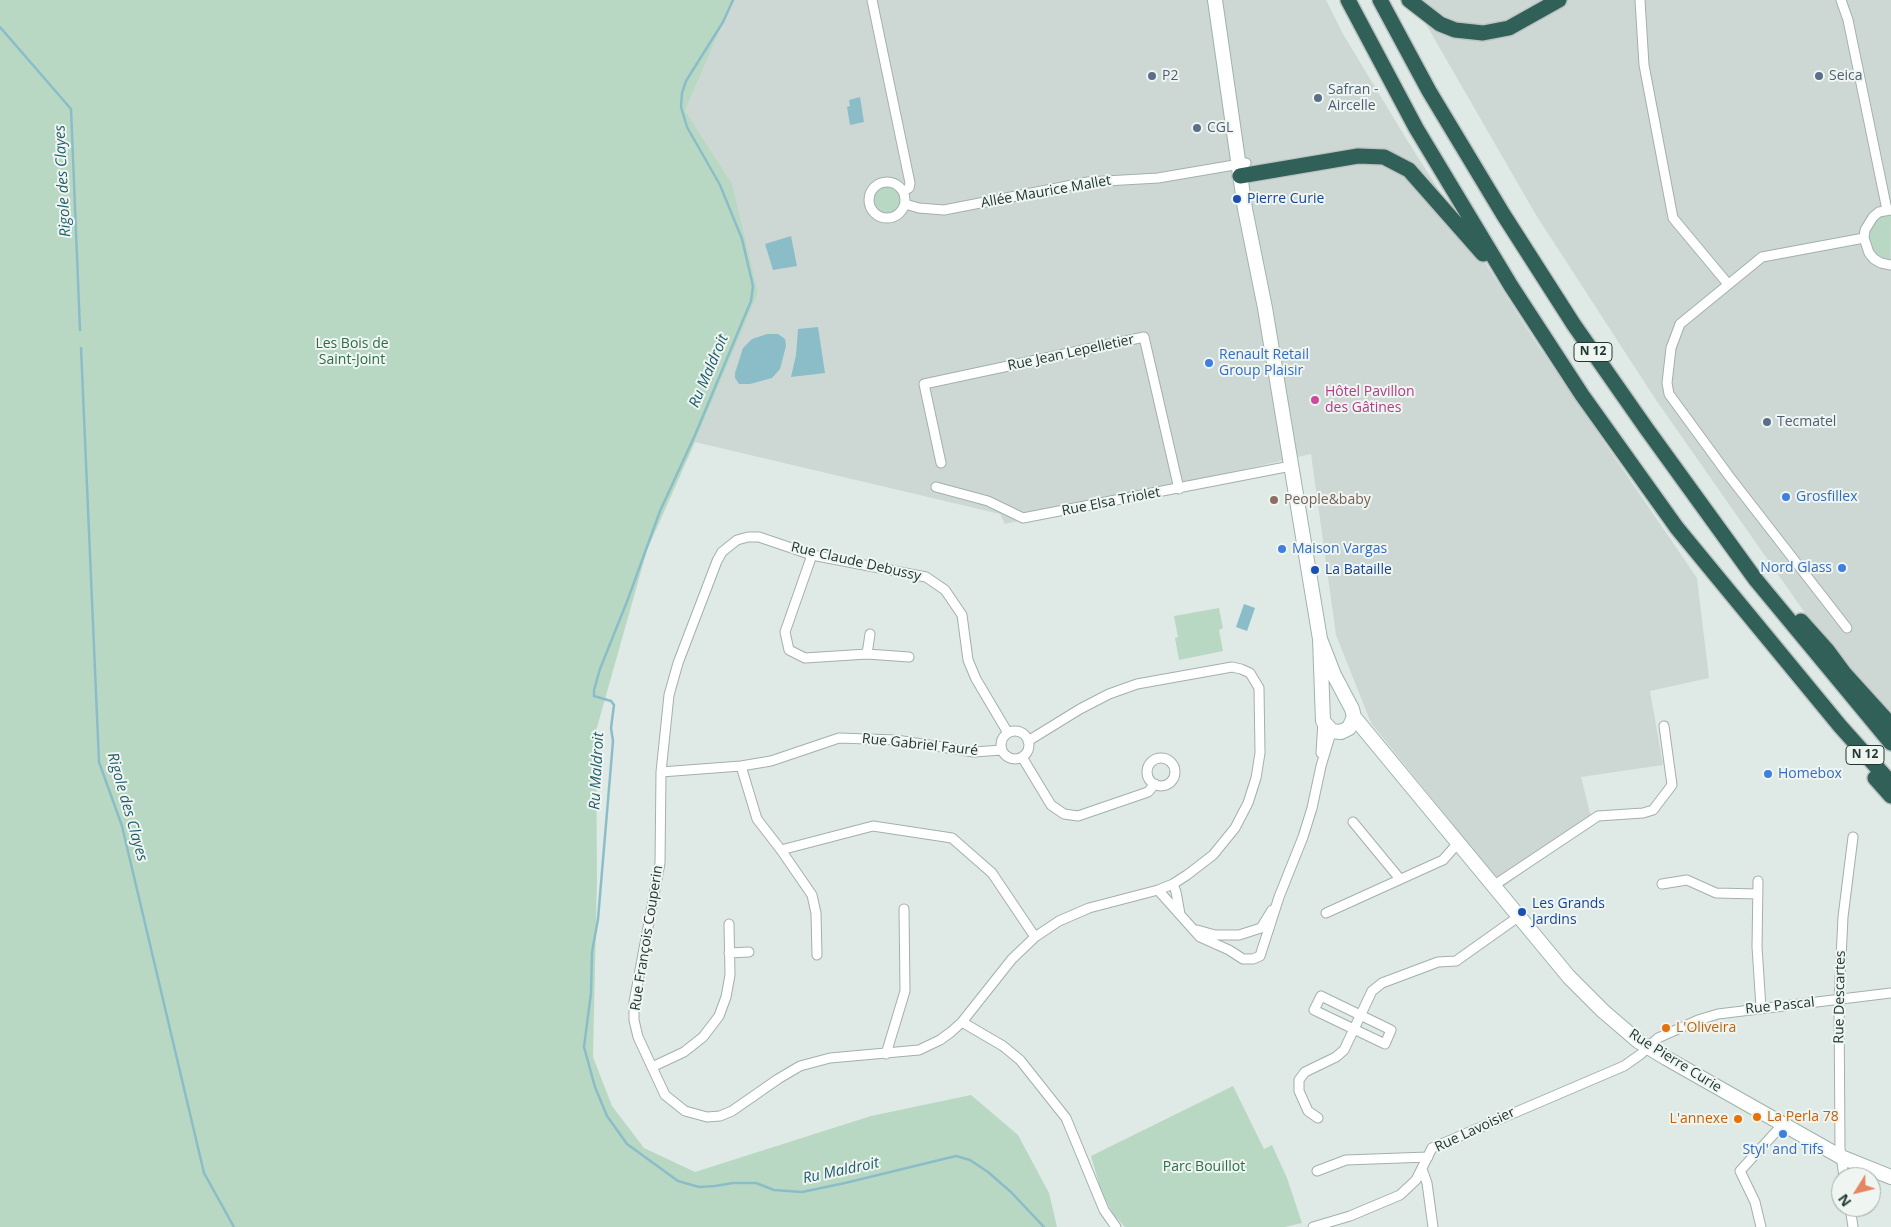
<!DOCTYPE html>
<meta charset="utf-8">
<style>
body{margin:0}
#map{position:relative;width:1891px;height:1227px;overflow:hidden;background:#dfe9e5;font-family:"Open Sans",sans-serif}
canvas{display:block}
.north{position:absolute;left:1831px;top:1167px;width:50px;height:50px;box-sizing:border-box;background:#eff6f2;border:1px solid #9daaa5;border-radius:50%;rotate:234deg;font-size:14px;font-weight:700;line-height:20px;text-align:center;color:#223732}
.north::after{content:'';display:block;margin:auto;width:18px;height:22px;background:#e48761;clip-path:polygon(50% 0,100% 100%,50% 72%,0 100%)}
</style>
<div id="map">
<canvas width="1891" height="1227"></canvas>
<div class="north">N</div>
</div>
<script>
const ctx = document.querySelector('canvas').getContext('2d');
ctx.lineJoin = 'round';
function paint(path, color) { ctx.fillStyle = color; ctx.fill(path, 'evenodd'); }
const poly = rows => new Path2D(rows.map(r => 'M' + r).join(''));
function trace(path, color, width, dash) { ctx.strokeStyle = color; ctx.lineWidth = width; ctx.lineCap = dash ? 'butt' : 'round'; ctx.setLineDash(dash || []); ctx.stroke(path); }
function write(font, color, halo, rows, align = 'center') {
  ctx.font = font + ' "Open Sans",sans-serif'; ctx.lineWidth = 4; ctx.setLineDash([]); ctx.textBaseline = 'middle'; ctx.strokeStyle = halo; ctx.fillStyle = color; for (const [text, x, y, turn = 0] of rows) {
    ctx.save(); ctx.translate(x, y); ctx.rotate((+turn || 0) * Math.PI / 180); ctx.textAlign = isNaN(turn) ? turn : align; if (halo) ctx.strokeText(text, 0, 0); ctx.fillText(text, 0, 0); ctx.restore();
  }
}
paint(poly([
 [733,0,1326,0,1343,34,1407,140,1533,338,1697,578,1709,678,1650,691,1663,765,1581,777,1592,821,1501,889,1442,811,1371,723,1336,635,1311,454,1005,524,1000,514,695,442,758,293,685,111],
 [1412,0,1891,0,1891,717,1835,656,1654,397,1536,215]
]), '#cdd8d4');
paint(poly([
 [0,0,733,0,685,111,732,184,758,293,695,442,647,550,596,731,597,878,593,1057,612,1106,644,1148,695,1172,871,1116,971,1095,1018,1135,1049,1193,1057,1227,0,1227],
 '873 199a14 14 0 1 1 28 0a14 14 0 1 1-28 0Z',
 [1886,215,1891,216,1890,261,1876,256,1868,244,1869,229,1873,223,1879,218],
 [1219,608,1223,628,1219,630,1223,651,1179,660,1175,638,1178,637,1174,616],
 [1233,1086,1264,1149,1272,1145,1287,1178,1302,1223,1285,1227,1125,1227,1114,1215,1102,1194,1091,1156]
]), '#b9d8c3');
paint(poly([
 [860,97,864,122,850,125,847,107,850,106,849,100],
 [791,236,797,266,773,270,765,244],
 [818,327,825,373,791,377,796,355,798,329],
 [767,334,778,334,785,339,786,346,780,369,772,378,750,384,739,384,735,378,735,373,743,348,752,339],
 [1244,604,1255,608,1247,631,1236,627]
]), '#8bbdc9');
trace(poly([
 [733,0,723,22,686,81,682,93,681,107,687,127,720,185,742,239,753,286,751,301,695,435,660,511,628,599,600,669,594,690,594,696,611,701,614,705,611,728,613,741,598,919,592,952,591,993,584,1047,595,1087,607,1116,627,1144,678,1181,699,1187,715,1186,733,1183,756,1183,774,1190,802,1192,845,1183,956,1156,970,1160,988,1172,1011,1192,1044,1227],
 [0,27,71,109,80,330],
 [81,348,99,762,122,826,204,1173,234,1227]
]), '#8bbdc9', 2.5);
const street = poly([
 [872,0,910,183,909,188,904,191],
 [1640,0,1644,65,1673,218,1728,284],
 [1841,0,1848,20,1887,210],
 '869 200a18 18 0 1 1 36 0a18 18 0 1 1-36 0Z',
 [905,204,919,208,944,210,1088,182,1158,178,1246,163],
 [1891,210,1879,212,1873,217,1865,230,1864,238,1869,253,1874,259,1881,263,1891,265],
 [941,463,924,384,1144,337,1179,489],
 [936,487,988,501,1023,518,1291,466],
 [812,555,785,632,789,650,805,658,867,654,909,657],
 [1847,628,1729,476,1669,394,1667,383,1671,348,1680,324,1762,257,1864,238],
 [867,654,870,634],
 '1001 745a14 14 0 1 1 28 0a14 14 0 1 1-28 0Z',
 [1008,733,976,679,968,660,962,615,945,590,926,577,812,555,759,537,748,537,737,540,722,552,717,561,678,663,669,695,661,772,660,863,634,1002,634,1020,638,1037,665,1095,685,1111,707,1117,720,1116,732,1111,778,1079,800,1066,830,1058,919,1050,940,1040,951,1032,962,1022,1012,959,1035,937,1059,921,1089,908,1158,890,1173,884,1187,875,1213,855,1235,828,1248,803,1256,778,1260,753,1259,688,1250,673,1241,669,1232,667,1137,684,1109,694,1080,709,1028,741],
 [1321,753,1323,721],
 [1022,757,1051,805,1064,814,1078,816,1148,792,1155,784],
 '1147 772a14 14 0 1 1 28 0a14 14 0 1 1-28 0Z',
 [741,766,757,819,781,850,812,895,816,913,817,955],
 [661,772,741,766,771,761,839,738,896,740,974,752,1002,750],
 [1353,822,1400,879],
 [781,850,873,826,952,838,992,873,1035,937],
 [1758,881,1757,947,1761,1008],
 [1173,884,1176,892,1180,914],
 [1662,884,1687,880,1716,893,1758,894],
 [1493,886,1598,816,1643,813,1653,810,1672,785,1664,726],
 [1158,890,1200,937,1229,950,1243,959,1253,959,1260,956,1279,897,1303,837,1312,808,1321,766,1330,736,1336,732],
 [1326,913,1443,860,1458,843],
 [1197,930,1215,935,1239,935,1261,928,1272,910],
 [729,953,749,952],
 [1321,996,1391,1030,1385,1044,1314,1010,1321,996],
 [962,1022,1003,1046,1020,1060,1066,1118,1104,1210,1116,1227],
 [886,1054,905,991,904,909],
 [652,1067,684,1052,703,1037,719,1016,726,997,730,975,729,924],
 [1318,1118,1308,1111,1299,1091,1299,1080,1305,1072,1336,1057,1344,1050,1372,991,1382,983,1438,962,1456,961,1518,917],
 [1422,1169,1427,1183,1433,1227],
 [1317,1171,1346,1160,1428,1157],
 [1844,1177,1840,1148,1839,1000,1843,917,1853,837],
 [1850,1207,1853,1227],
 [1313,1227,1350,1216,1400,1195,1416,1180,1432,1148,1624,1066,1641,1054,1658,1038,1698,1020,1718,1014,1891,993],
 [1761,1227,1755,1202,1740,1171,1783,1124]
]);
const secondary = poly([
 [1215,0,1245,209,1265,308,1320,639,1323,721,1332,731,1341,732,1349,728,1354,717,1352,709,1334,675,1320,639],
 [1354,717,1569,977,1603,1011,1638,1041,1666,1058,1841,1157,1891,1177]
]);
const highway = poly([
 [1348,0,1416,128,1511,286,1582,395,1677,528,1840,726,1891,783],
 [1380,0,1429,91,1503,214,1574,325,1646,428,1756,580,1891,743],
 [1409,0,1440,24,1455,30,1483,33,1509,28,1559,0],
 [1240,176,1358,156,1384,157,1409,170,1483,254],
 [1801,621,1827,650,1844,673,1891,725],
 [1875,778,1891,796]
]);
trace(street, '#a3b0ac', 11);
trace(secondary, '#9fb3ad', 16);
trace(highway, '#bdc3c2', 18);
trace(street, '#fff', 9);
trace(secondary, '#fff', 14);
trace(highway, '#306058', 15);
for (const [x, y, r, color] of [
 [1152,76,5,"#5c6f8a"],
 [1819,76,5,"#5c6f8a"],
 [1318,98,5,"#5c6f8a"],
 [1197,128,5,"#5c6f8a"],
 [1237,199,5,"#1a4fb4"],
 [1209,363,5,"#3f7fe0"],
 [1315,400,5,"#d1479c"],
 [1767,422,5,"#5c6f8a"],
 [1786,497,5,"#3f7fe0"],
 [1274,500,5,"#8d6e63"],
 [1282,549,5,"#3f7fe0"],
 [1842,568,5,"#3f7fe0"],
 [1315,570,5,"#1a4fb4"],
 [1768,774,5,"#3f7fe0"],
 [1522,912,5,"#1a4fb4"],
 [1666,1028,5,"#e8710a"],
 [1757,1117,5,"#e8710a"],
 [1738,1119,5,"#e8710a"],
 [1783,1134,5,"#3f7fe0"]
]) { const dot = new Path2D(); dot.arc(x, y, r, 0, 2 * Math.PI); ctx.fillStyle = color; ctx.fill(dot); trace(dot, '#eff6f2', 2); }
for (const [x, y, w] of [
 [1593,352,38],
 [1865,755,38]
]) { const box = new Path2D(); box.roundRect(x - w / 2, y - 9.5, w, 19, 4); ctx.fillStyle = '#eff6f2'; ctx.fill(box); trace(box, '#223732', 1); }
write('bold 12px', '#223732', null, [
 ["N 12",1593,352],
 ["N 12",1865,755]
]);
write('14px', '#4e5e75', '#eff6f2', [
 ["P2",1162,76],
 ["Seica",1829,76],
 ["Safran -",1328,90],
 ["Aircelle",1328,106],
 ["CGL",1207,128],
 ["Tecmatel",1777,422]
], 'left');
write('14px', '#223732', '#eff6f2', [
 ["Allée Maurice Mallet",1046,192,-10],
 ["Rue Jean Lepelletier",1071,353,-12],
 ["Rue Elsa Triolet",1111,502,-11],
 ["Rue Claude Debussy",856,562,13],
 ["Rue Gabriel Fauré",920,745,6],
 ["Rue François Couperin",647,938,-81],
 ["Rue Descartes",1840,997,-89],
 ["Rue Pascal",1780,1006,-6],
 ["Rue Pierre Curie",1675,1061,32],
 ["Rue Lavoisier",1475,1130,-25]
]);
write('14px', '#164399', '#eff6f2', [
 ["Pierre Curie",1247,199],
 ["La Bataille",1325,570],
 ["Les Grands",1532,904],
 ["Jardins",1532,920]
], 'left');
write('14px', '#306a49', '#eff6f2', [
 ["Les Bois de",352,344],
 ["Saint-Joint",352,360],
 ["Parc Bouillot",1204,1167]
]);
write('14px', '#366cbe', '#eff6f2', [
 ["Renault Retail",1219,355],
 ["Group Plaisir",1219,371],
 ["Grosfillex",1796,497],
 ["Maison Vargas",1292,549],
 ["Nord Glass",1832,568,"right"],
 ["Homebox",1778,774],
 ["Styl' and Tifs",1783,1150,"center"]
], 'left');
write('14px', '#b23c85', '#eff6f2', [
 ["Hôtel Pavillon",1325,392],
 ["des Gâtines",1325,408]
], 'left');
write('14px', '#785e54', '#eff6f2', [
 ["People&baby",1284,500]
], 'left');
write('14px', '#c56008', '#eff6f2', [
 ["L'Oliveira",1676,1028],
 ["La Perla 78",1767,1117],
 ["L'annexe",1728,1119,"right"]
], 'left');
write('italic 15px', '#225d6c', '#eff6f2', [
 ["Rigole des Clayes",63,181,-93],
 ["Ru Maldroit",709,371,-67],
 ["Ru Maldroit",597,771,-87],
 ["Rigole des Clayes",127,807,74],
 ["Ru Maldroit",841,1171,-12]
]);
</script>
